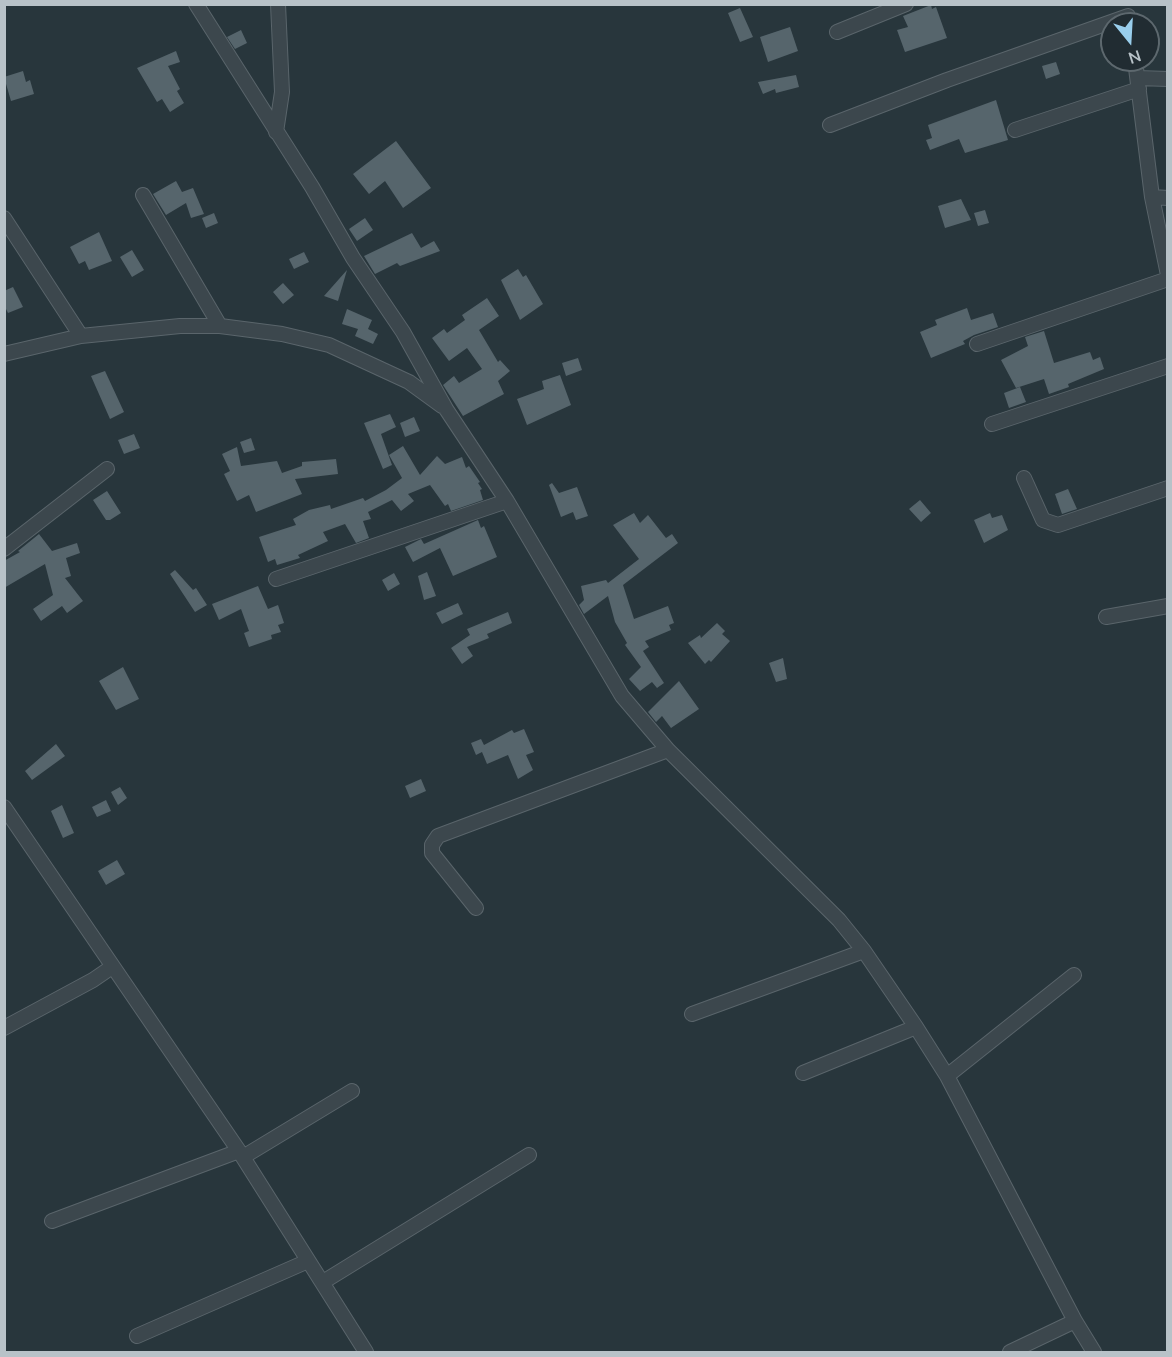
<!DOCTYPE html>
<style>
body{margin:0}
#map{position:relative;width:1172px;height:1357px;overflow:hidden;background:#28363c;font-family:Mulish,sans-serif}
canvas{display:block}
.frame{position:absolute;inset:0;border:6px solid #b8c2c8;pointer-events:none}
.north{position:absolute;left:1100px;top:12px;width:60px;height:60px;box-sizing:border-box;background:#212c32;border:2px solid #5d686e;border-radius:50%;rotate:162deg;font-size:16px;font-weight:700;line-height:24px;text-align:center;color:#b8c2c8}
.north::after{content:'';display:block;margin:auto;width:21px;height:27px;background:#99ceec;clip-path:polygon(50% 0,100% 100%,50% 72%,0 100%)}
</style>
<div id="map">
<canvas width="1172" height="1357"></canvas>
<div class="frame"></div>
<div class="north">N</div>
</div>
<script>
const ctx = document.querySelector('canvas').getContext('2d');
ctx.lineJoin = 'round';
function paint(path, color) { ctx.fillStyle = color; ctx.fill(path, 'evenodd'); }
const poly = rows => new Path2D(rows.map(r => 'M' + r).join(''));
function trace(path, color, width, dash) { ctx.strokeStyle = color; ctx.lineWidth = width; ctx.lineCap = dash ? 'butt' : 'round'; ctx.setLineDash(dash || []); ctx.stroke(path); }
paint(poly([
 [931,5,932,9,936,7,947,38,905,52,897,30,908,27,903,16],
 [740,8,753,37,740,42,728,13],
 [790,27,798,51,768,62,760,37],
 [241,30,247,43,235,49,227,37],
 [176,51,180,62,168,66,180,89,177,91,184,103,170,112,162,99,157,102,137,68],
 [1056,62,1060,74,1046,79,1042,66],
 [23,71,26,82,30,80,34,94,11,101,4,77],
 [796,75,799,87,776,93,775,89,763,94,758,82],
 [996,100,1008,140,965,153,959,139,930,150,926,140,932,138,928,125],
 [396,141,431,188,403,208,385,181,369,194,353,174],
 [176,181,182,192,193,188,204,214,191,218,186,203,166,215,153,194],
 [961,199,971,220,945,228,938,206],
 [985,210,989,223,978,226,974,213],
 [214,213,218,223,206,228,202,218],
 [365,218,373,230,357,241,349,229],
 [99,232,112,261,89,270,85,261,79,264,70,247],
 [412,233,421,248,434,241,440,251,400,266,397,263,375,274,364,256],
 [132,250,144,270,132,277,120,257],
 [304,252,309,262,294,269,289,259],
 [518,269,523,277,526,275,543,304,520,320,501,280],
 [347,270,338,301,324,296],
 [283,283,294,295,283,304,273,292],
 [13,287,23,307,8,313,4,305,4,291],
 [487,298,499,316,479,330,498,362,500,360,510,371,498,381,504,394,463,416,443,385,454,376,459,383,482,369,467,348,449,361,432,338,444,329,447,333,465,320,462,315],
 [967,308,971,320,993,313,998,327,974,335,963,341,965,344,931,358,920,332,937,325,935,320],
 [347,309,372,320,368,329,378,334,373,344,355,336,358,329,342,324],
 [1044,331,1054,363,1090,352,1093,360,1100,357,1104,369,1068,384,1069,387,1049,394,1044,379,1016,388,1001,360,1028,346,1025,337],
 [578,358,582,370,566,376,562,363],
 [105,371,124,412,110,419,91,376],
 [560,375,571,405,527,425,517,399,544,389,542,381],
 [1020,387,1026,402,1009,408,1004,393],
 [390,414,396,427,381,434,392,465,383,469,364,423],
 [414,417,420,431,405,437,400,423],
 [134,434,140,448,124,454,118,440],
 [251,438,255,450,244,453,240,442],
 [403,446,420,475,437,456,445,464,462,457,466,468,469,466,480,482,478,483,482,489,480,490,483,500,451,511,448,504,445,506,430,485,408,494,414,501,401,511,392,500,368,512,371,519,363,521,369,538,356,543,345,524,323,532,328,541,298,555,300,558,277,565,275,559,268,562,259,537,296,525,293,519,309,510,330,505,331,509,363,498,365,501,386,490,402,478,389,455],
 [237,447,241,466,277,461,282,473,302,466,302,462,336,459,338,474,295,479,302,494,256,512,249,495,237,501,224,474,230,471,222,454],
 [552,483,559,493,577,487,588,516,576,520,573,512,561,517,549,485],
 [1068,489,1077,509,1062,514,1055,494],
 [107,491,121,513,110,520,106,520,93,500],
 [920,500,931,513,921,522,909,509],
 [634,513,640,523,648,515,666,538,672,534,678,543,623,585,634,619,668,606,674,623,669,625,671,630,645,641,649,647,643,651,664,683,657,688,652,682,640,691,629,679,641,667,625,645,627,643,615,622,608,596,584,614,579,605,584,600,581,586,606,580,608,583,639,559,613,525],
 [990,513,992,518,1002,515,1008,530,984,543,974,520],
 [478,520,481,528,484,526,497,557,453,576,440,548,413,562,405,547,421,539,424,544],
 [39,534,52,551,77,543,80,553,66,558,71,576,65,578,83,601,67,613,62,606,41,621,33,609,53,595,45,564,4,588,4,561,20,552,18,551],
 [175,570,193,590,196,588,207,605,195,612,170,574],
 [427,572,436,596,424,600,418,576],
 [394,573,400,584,388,591,382,580],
 [258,586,268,609,278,605,284,623,278,625,281,632,271,635,272,639,249,647,244,633,249,631,241,609,219,620,212,604],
 [458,603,463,614,442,624,436,613],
 [508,612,512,623,487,634,489,638,467,647,473,656,462,664,451,648,470,635,467,629],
 [717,623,725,631,722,634,730,641,711,662,709,660,705,664,688,643,700,635,701,638],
 [783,658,787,679,776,682,769,663],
 [123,667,139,699,116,710,99,681],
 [679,681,699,709,671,728,662,716,656,722,648,712],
 [524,729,534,752,526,755,533,770,518,779,508,755,487,764,482,752,476,755,471,743,481,739,484,745,512,730,514,733],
 [56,744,65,756,32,780,25,771],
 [421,779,426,791,410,798,405,786],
 [120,787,127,798,118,805,111,792],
 [106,800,111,811,97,817,92,807],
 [62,805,74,833,63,838,51,811],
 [117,860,125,874,106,885,98,871]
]), '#56656c');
const minor = poly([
 [196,4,312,187,353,258,403,332,446,409,507,501,622,696,668,750,839,920,864,951,916,1027,947,1076,1075,1321,1094,1352],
 [837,32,906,4],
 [1135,60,1152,197,1168,275],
 [1138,78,1168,79],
 [830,125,947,80,1128,16],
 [1015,130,1139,89],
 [276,132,282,92,278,4],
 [143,195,220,326],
 [1152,197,1168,198],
 [4,218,81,336],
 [977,344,1168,279],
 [4,354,81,336,180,326,220,326,282,334,329,345,409,382,442,406],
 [992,424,1168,366],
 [1024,478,1043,520,1058,525,1168,488],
 [4,549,107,469],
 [276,579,507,501],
 [1106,617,1168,606],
 [4,807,239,1151,366,1352],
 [476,908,432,853,432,845,438,836,668,750],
 [692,1014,864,951],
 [4,1028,93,980,112,967],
 [803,1073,916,1027],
 [947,1076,1074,975],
 [243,1157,352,1091],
 [52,1221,239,1151],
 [323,1282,529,1155],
 [137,1336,308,1261],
 [1010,1352,1075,1321]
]);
trace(minor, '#5a656b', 16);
trace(minor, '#3c474d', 14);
</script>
